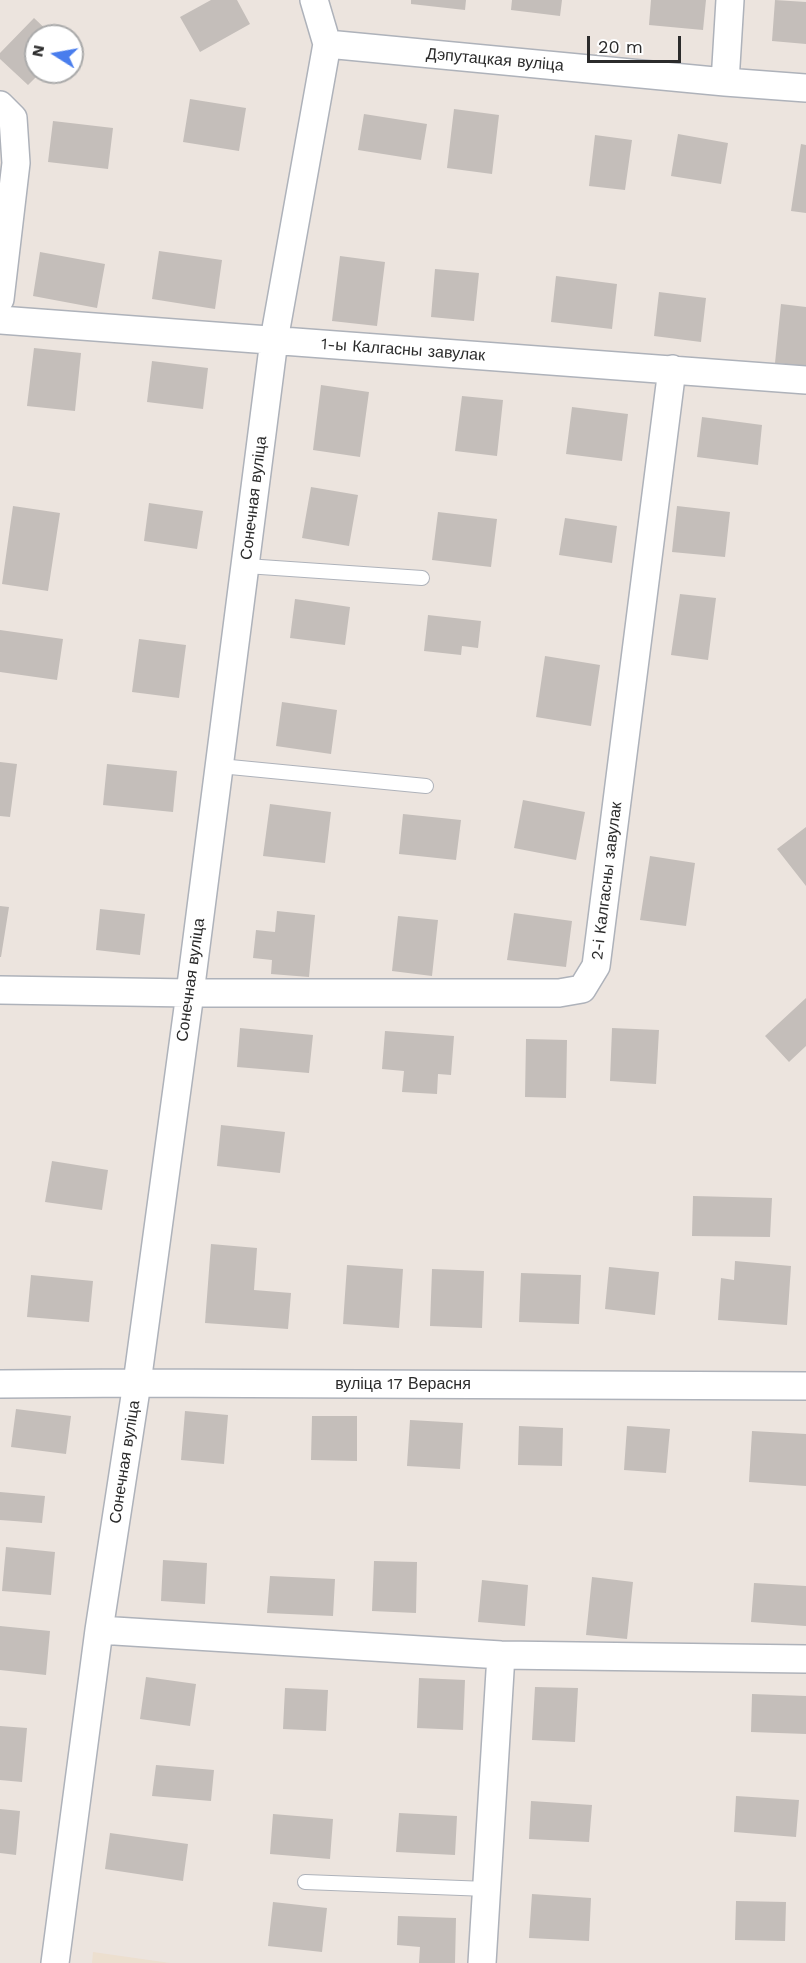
<!DOCTYPE html>
<meta charset="utf-8">
<style>
body{margin:0}
#map{position:relative;width:806px;height:1963px;overflow:hidden;background:#ece4de;font-family:"Work Sans",sans-serif}
canvas{display:block}
.north{position:absolute;left:24px;top:24px;width:60px;height:60px;box-sizing:border-box;background:#fff;border:2px solid #aaa;border-radius:50%;rotate:281deg;font-size:16px;font-weight:700;line-height:24px;text-align:center;color:#2b2b2b}
.north::after{content:'';display:block;margin:auto;width:21px;height:27px;background:#497ded;clip-path:polygon(50% 0,100% 100%,50% 72%,0 100%)}
.scale{position:absolute;left:587px;top:36px;width:94px;height:27px;box-sizing:border-box;border:3px solid #2b2b2b;border-top:0;padding-left:8px;font-size:18px;line-height:21px;white-space:nowrap;color:#2b2b2b;-webkit-text-stroke:4px #fff;paint-order:stroke}
</style>
<div id="map">
<canvas width="806" height="1963"></canvas>
<div class="north">N</div>
<div class="scale">20 m</div>
</div>
<script>
const ctx = document.querySelector('canvas').getContext('2d');
ctx.lineJoin = 'round';
function paint(path, color) { ctx.fillStyle = color; ctx.fill(path, 'evenodd'); }
const poly = rows => new Path2D(rows.map(r => 'M' + r).join(''));
function trace(path, color, width, dash) { ctx.strokeStyle = color; ctx.lineWidth = width; ctx.lineCap = dash ? 'butt' : 'round'; ctx.setLineDash(dash || []); ctx.stroke(path); }
function write(font, color, halo, rows, align = 'center') {
  ctx.font = font + ' "Work Sans",sans-serif'; ctx.lineWidth = 4.5; ctx.setLineDash([]); ctx.textBaseline = 'middle'; ctx.strokeStyle = halo; ctx.fillStyle = color; for (const [text, x, y, turn = 0] of rows) {
    ctx.save(); ctx.translate(x, y); ctx.rotate((+turn || 0) * Math.PI / 180); ctx.textAlign = isNaN(turn) ? turn : align; if (halo) ctx.strokeText(text, 0, 0); ctx.fillText(text, 0, 0); ctx.restore();
  }
}
paint(poly([
 [93,1952,170,1963,92,1963]
]), '#ecdfcf');
paint(poly([
 [211,0,237,0,250,24,200,52,180,17],
 [411,0,466,0,465,10,411,4],
 [512,0,562,0,560,16,511,10],
 [651,0,706,0,703,30,649,25],
 [775,0,806,2,806,44,772,41],
 [34,18,53,36,36,36,36,72,41,72,28,85,0,59,0,53],
 [190,99,246,108,239,151,183,142],
 [454,109,499,115,492,174,447,168],
 [364,114,427,124,421,160,358,150],
 [53,121,113,128,108,169,48,162],
 [678,134,728,143,721,184,671,176],
 [595,135,632,140,625,190,589,186],
 [801,144,806,145,806,213,791,211],
 [159,251,222,260,215,309,152,299],
 [40,252,105,264,97,308,33,296],
 [340,256,385,262,377,326,332,321],
 [435,269,479,273,474,321,431,317],
 [556,276,617,284,612,329,551,322],
 [659,292,706,298,701,342,654,336],
 [781,304,806,307,806,366,775,363],
 [34,348,81,353,75,411,27,406],
 [152,361,208,368,203,409,147,402],
 [321,385,369,392,360,457,313,450],
 [462,396,503,400,497,456,455,451],
 [572,407,628,414,622,461,566,454],
 [702,417,762,425,758,465,697,457],
 [311,487,358,495,349,546,302,538],
 [149,503,203,511,197,549,144,541],
 [13,506,60,513,48,591,2,584],
 [677,506,730,512,725,557,672,552],
 [438,512,497,519,491,567,432,560],
 [565,518,617,526,612,563,559,555],
 [680,594,716,598,708,660,671,655],
 [295,599,350,607,345,645,290,638],
 [428,615,481,621,478,648,462,646,461,655,424,651],
 [0,630,63,639,57,680,0,672],
 [139,639,186,645,179,698,132,692],
 [545,656,600,665,591,726,536,717],
 [282,702,337,710,331,754,276,746],
 [0,762,17,764,10,817,0,816],
 [107,764,177,771,173,812,103,805],
 [523,800,585,812,576,860,514,848],
 [270,804,331,812,325,863,263,856],
 [403,814,461,820,456,860,399,854],
 [806,827,806,886,777,849],
 [650,856,695,863,686,926,640,920],
 [0,906,9,907,1,957,0,957],
 [100,909,145,914,140,955,96,950],
 [277,911,315,915,309,977,271,974,272,960,253,958,256,930,275,932],
 [514,913,572,921,566,967,507,960],
 [398,916,438,920,432,976,392,971],
 [806,998,806,1046,789,1062,765,1036],
 [240,1028,313,1035,309,1073,237,1067],
 [612,1028,659,1030,656,1084,610,1081],
 [385,1031,454,1036,451,1075,438,1074,437,1094,402,1092,404,1071,382,1069],
 [526,1039,567,1040,566,1098,525,1097],
 [221,1125,285,1132,280,1173,217,1166],
 [52,1161,108,1170,102,1210,45,1202],
 [693,1196,772,1198,770,1237,692,1236],
 [211,1244,257,1248,254,1290,291,1293,288,1329,205,1323],
 [735,1261,791,1266,787,1325,718,1320,721,1278,734,1280],
 [347,1265,403,1269,399,1328,343,1324],
 [609,1267,659,1272,655,1315,605,1309],
 [432,1269,484,1271,482,1328,430,1326],
 [521,1273,581,1275,579,1324,519,1322],
 [31,1275,93,1281,89,1322,27,1317],
 [16,1409,71,1416,66,1454,11,1447],
 [185,1411,228,1415,224,1464,181,1460],
 [312,1416,357,1416,357,1461,311,1460],
 [410,1420,463,1423,460,1469,407,1466],
 [519,1426,563,1428,562,1466,518,1465],
 [627,1426,670,1429,666,1473,624,1470],
 [752,1431,806,1434,806,1486,749,1482],
 [0,1492,45,1496,42,1523,0,1520],
 [6,1547,55,1552,51,1595,2,1591],
 [163,1560,207,1563,205,1604,161,1601],
 [374,1561,417,1562,416,1613,372,1611],
 [270,1576,335,1579,333,1616,267,1613],
 [592,1577,633,1582,627,1639,586,1635],
 [482,1580,528,1585,525,1626,478,1622],
 [754,1583,806,1586,806,1626,751,1622],
 [0,1626,50,1631,46,1675,0,1670],
 [146,1677,196,1684,190,1726,140,1719],
 [419,1678,465,1680,463,1730,417,1728],
 [535,1687,578,1688,575,1742,532,1740],
 [285,1688,328,1690,326,1731,283,1729],
 [752,1694,806,1696,806,1734,751,1732],
 [0,1726,27,1728,22,1782,0,1780],
 [156,1765,214,1770,211,1801,152,1796],
 [736,1796,799,1800,796,1837,734,1832],
 [531,1801,592,1805,589,1842,529,1839],
 [0,1809,20,1811,16,1855,0,1853],
 [399,1813,457,1816,455,1855,396,1852],
 [273,1814,333,1819,330,1859,270,1854],
 [110,1833,188,1844,183,1881,105,1869],
 [532,1894,591,1898,589,1941,529,1938],
 [736,1901,786,1902,785,1941,735,1940],
 [273,1902,327,1908,322,1952,268,1946],
 [398,1916,456,1918,455,1963,419,1963,420,1947,397,1945]
]), '#c4beba');
const service = poly([
 [246,566,422,578],
 [220,766,426,786],
 [305,1882,487,1889]
]);
const minor = poly([
 [327,44,725,82,806,88],
 [725,82,730,0],
 [0,105,13,118,16,163,0,299],
 [0,320,806,380],
 [0,990,190,993,559,993,582,989,596,966,672,369],
 [0,1384,137,1383,806,1386],
 [99,1630,501,1655,806,1659],
 [55,1963,99,1630,137,1383,190,993,274,340,327,44,314,0],
 [482,1963,501,1655]
]);
trace(service, '#aeb2ba', 16);
trace(minor, '#aeb2ba', 30);
trace(service, '#fff', 14);
trace(minor, '#fff', 27);
write('16px', '#2b2b2b', '#fff', [
 ["Дэпутацкая вуліца",495,60,5],
 ["1-ы Калгасны завулак",403,350,4],
 ["Сонечная вуліца",254,498,-83],
 ["2-і Калгасны завулак",607,881,-83],
 ["Сонечная вуліца",191,980,-82],
 ["вуліца 17 Верасня",403,1384],
 ["Сонечная вуліца",125,1462,-81]
]);
</script>
